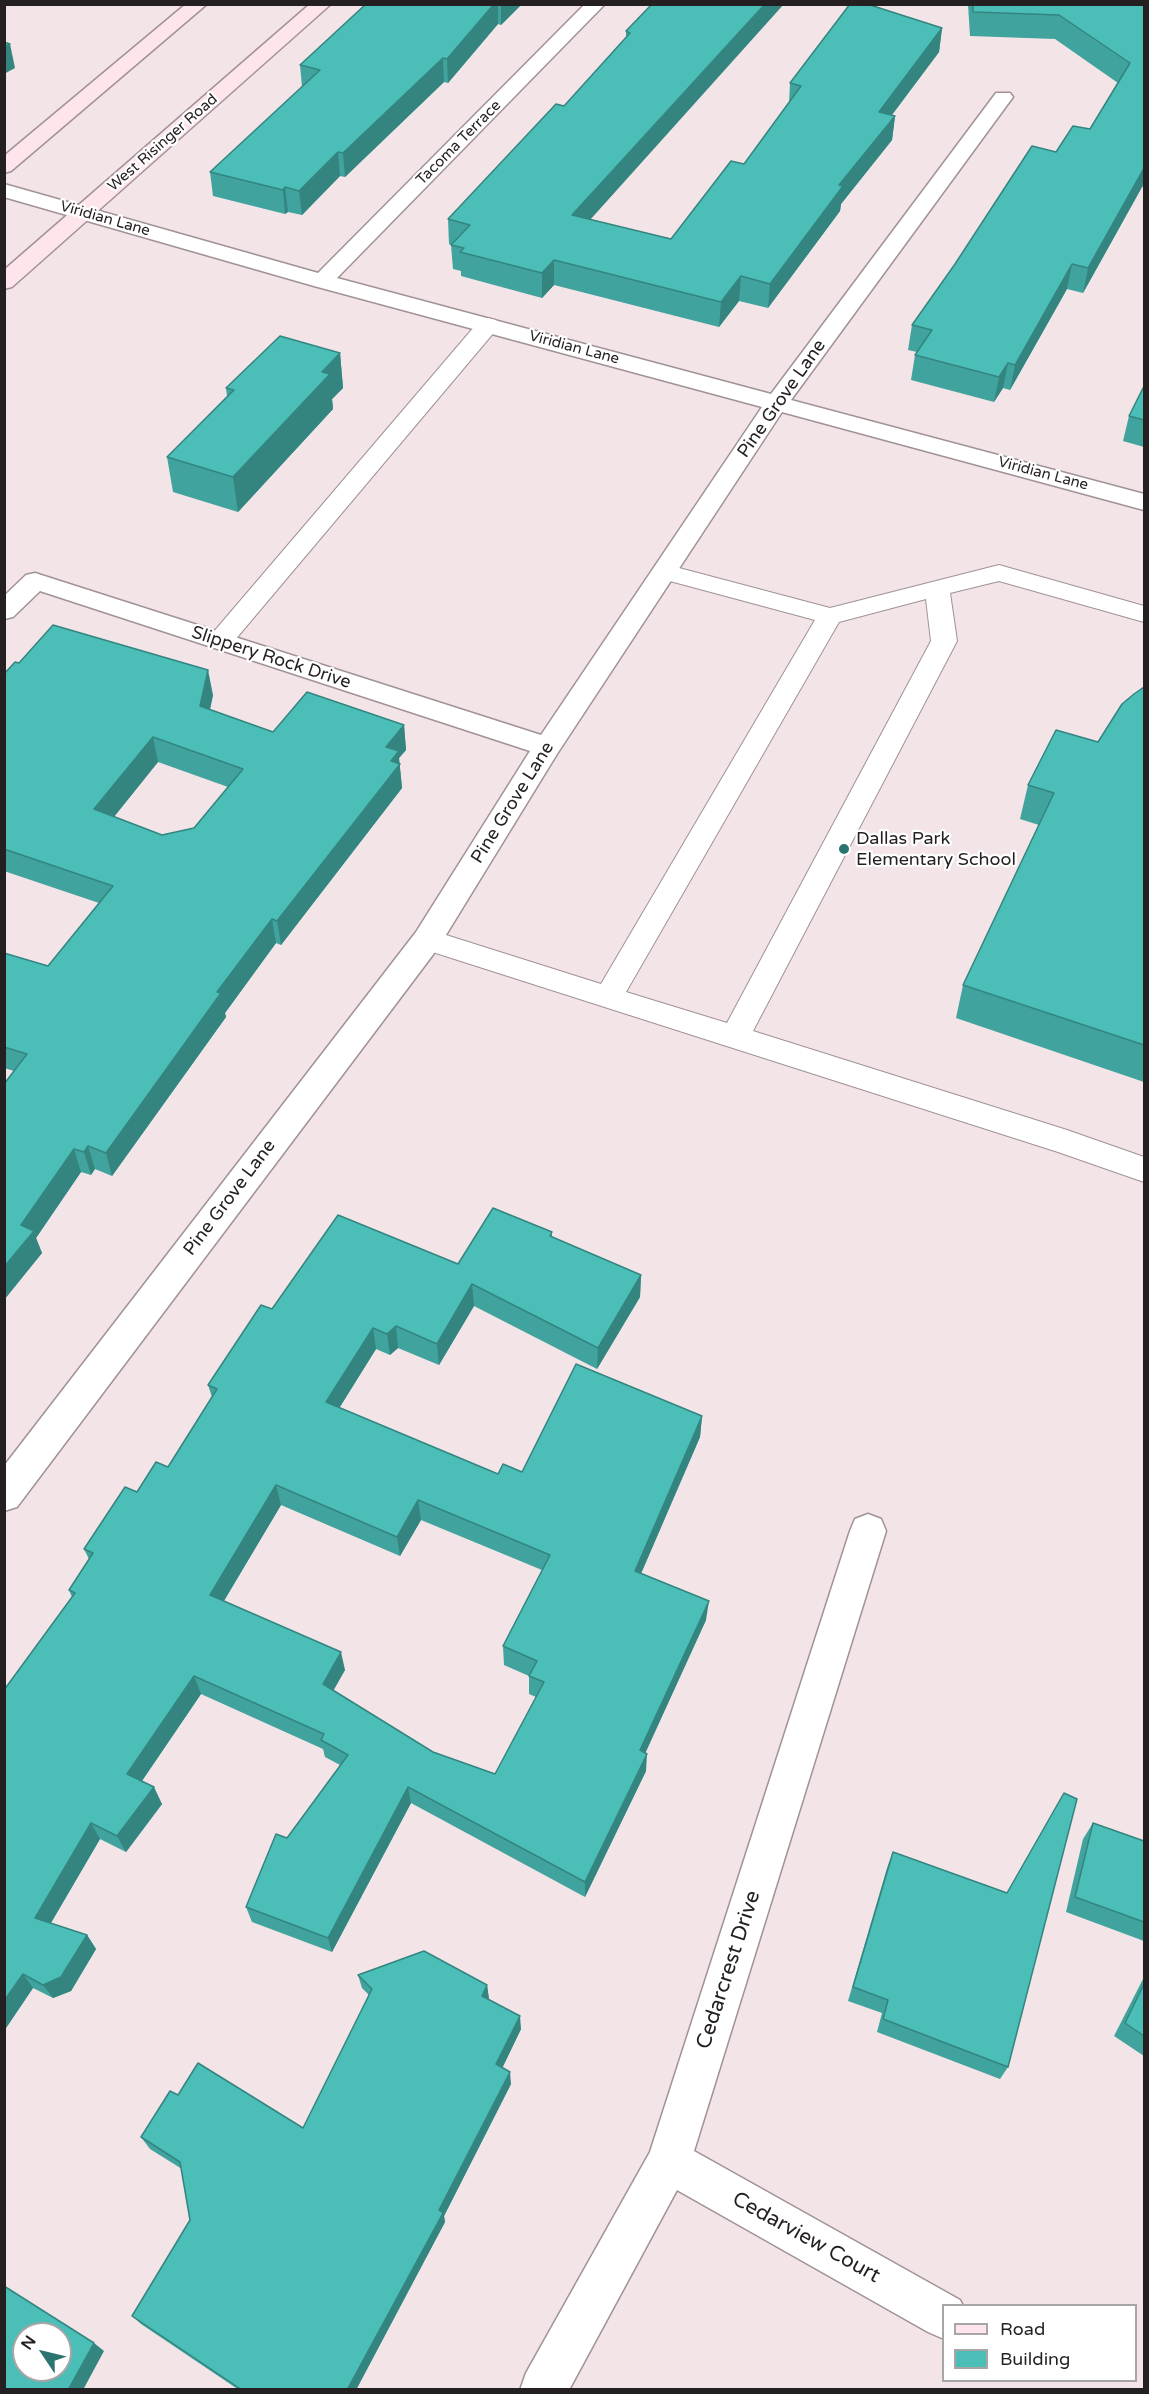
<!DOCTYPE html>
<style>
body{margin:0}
#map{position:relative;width:1149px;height:2394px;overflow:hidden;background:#f3e4e7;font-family:"Varela Round",sans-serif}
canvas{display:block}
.frame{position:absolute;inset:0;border:6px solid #241f20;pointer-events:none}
.legend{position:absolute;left:942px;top:2304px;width:195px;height:78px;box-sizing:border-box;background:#fff;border:2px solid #a7a5a6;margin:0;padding:8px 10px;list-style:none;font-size:18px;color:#241f20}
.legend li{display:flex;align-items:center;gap:12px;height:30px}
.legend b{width:30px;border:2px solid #a7a5a6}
.north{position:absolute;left:12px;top:2322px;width:60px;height:60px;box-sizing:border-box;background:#fff;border:2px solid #a7a5a6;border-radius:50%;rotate:305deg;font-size:16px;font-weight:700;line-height:24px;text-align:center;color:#241f20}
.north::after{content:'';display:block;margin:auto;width:21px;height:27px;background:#2b7470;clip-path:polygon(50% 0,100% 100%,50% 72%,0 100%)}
</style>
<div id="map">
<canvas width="1149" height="2394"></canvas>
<div class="frame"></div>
<ul class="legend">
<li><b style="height:8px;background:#fee4eb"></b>Road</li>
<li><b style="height:16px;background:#4abeb7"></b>Building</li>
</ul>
<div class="north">N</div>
</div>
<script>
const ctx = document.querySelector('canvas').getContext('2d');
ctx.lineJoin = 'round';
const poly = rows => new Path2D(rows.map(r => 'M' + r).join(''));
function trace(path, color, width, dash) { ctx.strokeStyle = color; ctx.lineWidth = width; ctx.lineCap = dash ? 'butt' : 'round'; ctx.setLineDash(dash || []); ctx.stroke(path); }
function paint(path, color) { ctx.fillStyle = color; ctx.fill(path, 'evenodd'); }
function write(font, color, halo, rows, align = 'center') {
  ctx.font = font + ' "Varela Round",sans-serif'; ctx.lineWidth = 4.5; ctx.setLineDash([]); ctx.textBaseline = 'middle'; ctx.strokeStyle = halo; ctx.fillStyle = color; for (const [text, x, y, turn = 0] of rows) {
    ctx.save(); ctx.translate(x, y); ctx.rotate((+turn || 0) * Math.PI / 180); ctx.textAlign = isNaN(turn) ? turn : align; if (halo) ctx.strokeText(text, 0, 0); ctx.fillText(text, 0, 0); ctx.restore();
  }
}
const service = poly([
 [488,318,496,320,499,325,496,330,229,647,220,649,211,647,207,641,211,635,480,320,488,318],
 [664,564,830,608,999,565,1144,606,1144,622,999,581,950,593,957,641,753,1031,1067,1130,1144,1157,1144,1182,1058,1152,417,947,413,940,417,933,427,929,601,984,815,620,655,577,652,572,655,567,664,564],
 [926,599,931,641,727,1023,626,992,839,622,926,599]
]);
const minor = poly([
 [585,4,605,4,337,278,771,394,996,93,1010,93,1013,97,1010,101,791,400,1144,494,1144,510,782,412,557,754,438,948,17,1507,4,1511,4,1466,416,932,530,751,40,591,13,617,4,619,4,596,26,575,35,573,541,735,762,407,314,286,4,197,4,184,318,273,585,4],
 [868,1514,881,1519,886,1531,694,2151,960,2300,963,2306,944,2306,944,2339,928,2332,677,2190,569,2390,520,2390,526,2373,650,2152,850,1531,855,1519,868,1514]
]);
const secondary = poly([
 [186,4,207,4,11,171,4,173,4,156,186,4],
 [310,4,331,4,12,287,4,289,4,270,310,4]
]);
trace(service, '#a09295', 2);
trace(minor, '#a09295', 3);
trace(secondary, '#a09295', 3);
paint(service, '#fff');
paint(minor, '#fff');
paint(secondary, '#fee4eb');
paint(poly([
 [366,4,522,4,501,25,498,24,448,83,444,82,345,177,340,176,302,215,288,212,285,214,213,196,210,172,302,87,300,65],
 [652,4,590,220,671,239,744,164,789,103,790,83,942,28,939,52,892,115,895,116,892,140,841,204,840,211,768,308,739,301,719,327,554,285,542,298,461,276,461,271,453,269,451,245,449,244,448,219,564,106,626,38,626,31],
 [968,4,1144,4,1144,187,1142,187,1083,293,1067,289,1010,390,1003,388,994,402,911,380,915,355,917,352,908,350,912,325,1056,152,1090,129,1118,83,1055,39,970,36],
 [340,353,343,388,332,399,333,409,238,512,173,492,167,457,227,396,226,388],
 [1144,386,1144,447,1123,441,1129,416],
 [19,663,213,695,210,710,273,732,404,725,406,750,399,758,402,788,281,945,276,943,225,1013,226,1017,112,1176,95,1169,91,1175,81,1172,36,1238,42,1253,4,1300,14,1071,4,1068,4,953,48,966,99,903,4,871,4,674],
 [158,762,228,787,194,828,162,835,114,817],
 [1144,687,1144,1082,956,1018,963,985,1039,825,1020,819,1028,785,1098,742],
 [552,1232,552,1238,641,1275,640,1297,597,1369,474,1306,439,1365,398,1348,390,1355,376,1349,339,1408,498,1474,522,1472,702,1416,700,1437,641,1573,706,1620,645,1753,646,1771,585,1897,411,1803,332,1952,252,1922,246,1907,287,1838,340,1765,325,1757,323,1749,201,1694,142,1781,162,1804,126,1852,100,1839,51,1923,87,1935,96,1949,71,1991,53,1998,33,1988,4,2031,4,1690,72,1597,69,1590,89,1559,84,1549,137,1492,168,1467,212,1397,208,1385,272,1309,458,1264],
 [281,1505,400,1556,421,1520,542,1570,503,1646,504,1665,529,1676,529,1694,536,1697,495,1774,433,1752,333,1690,345,1670,224,1601],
 [1093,1823,1144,1841,1144,1941,1066,1912,1083,1839],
 [893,1852,1008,2067,1000,2079,877,2032,882,2013,848,2001,887,1868],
 [358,1975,487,1985,489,2000,521,2029,502,2068,511,2084,444,2216,445,2222,356,2390,239,2390,141,2324,132,2316,190,2220,182,2169,150,2149,141,2137,178,2095,303,2128,369,1995,362,1988],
 [1144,1977,1144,2056,1114,2036]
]), '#40a39d');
paint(poly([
 [494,4,498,4,498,24,448,83,447,59],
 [501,4,522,4,501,25],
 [765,4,784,4,572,240,572,215],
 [942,28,939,52,876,136,879,112],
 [10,44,15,68,4,74,4,47],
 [443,58,444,82,345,177,343,153],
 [895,116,892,140,841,204,840,211,768,308,770,284,839,185],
 [338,152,340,176,302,215,299,191],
 [1144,168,1144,178,1142,187,1083,293,1088,268],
 [285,187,288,212,285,214,283,190],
 [554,260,554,285,542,298,542,273],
 [1072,264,1067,289,1010,390,1015,365],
 [741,276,739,301,719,327,721,302],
 [340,353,343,388,332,399,333,409,238,512,233,477,322,372],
 [1008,363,1003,388,994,402,999,377],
 [208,670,213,695,205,731,200,706],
 [404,725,406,750,399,758,402,788,281,945,277,921,386,747],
 [153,737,158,762,100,834,94,809],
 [272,919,276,943,225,1013,226,1017,112,1176,106,1153,217,992],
 [88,1146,95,1169,91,1175,84,1152],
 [74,1149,81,1172,36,1238,42,1253,4,1300,4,1267,21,1225],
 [641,1275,640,1297,597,1369,598,1348],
 [472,1284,474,1306,439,1365,437,1344],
 [396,1326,398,1348,390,1355,387,1334],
 [373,1328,376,1349,330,1423,326,1402],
 [702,1416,700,1437,634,1590,635,1571],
 [276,1485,281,1505,216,1614,210,1595],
 [418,1500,421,1520,400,1556,397,1537],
 [709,1601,706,1620,639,1767,640,1750],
 [341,1652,345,1670,327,1702,323,1684],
 [194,1676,201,1694,135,1791,127,1774],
 [647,1754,646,1771,585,1897,585,1882],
 [154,1787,162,1804,126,1852,117,1836],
 [408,1787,411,1803,332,1952,328,1938],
 [91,1823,100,1839,45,1933,35,1918],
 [87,1935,96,1949,71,1991,53,1998,43,1985],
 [23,1974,33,1988,4,2031,4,2001],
 [487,1985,489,1999,483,2009,482,1996],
 [520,2016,521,2029,498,2077,496,2064],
 [510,2072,511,2084,444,2216,445,2222,356,2390,347,2390],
 [94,2343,104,2351,83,2390,68,2390]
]), '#348580');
const building = poly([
 [366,4,494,4,447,59,443,58,343,153,338,152,299,191,285,187,283,190,210,172,320,70,300,65,366,4],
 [652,4,765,4,572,215,671,239,731,161,744,164,801,86,790,83,850,4,867,4,942,28,879,112,895,116,839,185,843,186,770,284,741,276,721,302,554,260,542,273,460,252,464,248,451,245,470,225,448,219,556,104,564,106,630,33,626,31,652,4],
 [973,4,1144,4,1144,168,1088,268,1072,264,1015,365,1008,363,999,377,915,355,932,330,912,325,955,264,1032,146,1056,152,1073,126,1090,129,1130,63,1059,15,973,12,973,4],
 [4,42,10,44,4,47,4,42],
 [280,336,340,353,322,372,330,374,233,477,167,457,234,390,226,388,280,336],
 [1144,386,1144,420,1129,416,1144,386],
 [53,625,208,670,200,706,273,732,307,692,404,725,386,747,399,751,391,761,400,764,277,921,272,919,217,992,221,993,106,1153,88,1146,84,1152,74,1149,21,1225,34,1231,4,1267,4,1084,27,1054,4,1047,4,953,48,966,113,886,4,849,4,674,15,662,19,663,53,625],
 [153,737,243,769,194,828,162,835,94,809,153,737],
 [1144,687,1144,1045,963,985,1054,793,1028,785,1056,730,1098,742,1122,704,1134,694,1144,687],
 [493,1208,552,1232,550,1236,641,1275,598,1348,472,1284,437,1344,396,1326,387,1334,373,1328,326,1402,498,1474,503,1464,522,1472,576,1364,702,1416,635,1571,709,1601,640,1750,647,1754,585,1882,408,1787,328,1938,246,1907,276,1834,287,1838,348,1755,321,1740,324,1734,194,1676,127,1774,154,1787,117,1836,91,1823,35,1918,87,1935,61,1977,43,1985,23,1974,4,2001,4,1690,75,1593,69,1590,93,1553,84,1549,125,1487,137,1492,156,1462,168,1467,217,1389,208,1385,261,1305,272,1309,338,1215,458,1264,493,1208],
 [276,1485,397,1537,418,1500,550,1555,503,1646,537,1661,529,1676,544,1682,495,1774,433,1752,323,1684,341,1652,210,1595,276,1485],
 [1064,1793,1077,1799,1008,2067,883,2019,888,2000,853,1987,893,1852,1007,1893,1064,1793],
 [1093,1823,1144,1841,1144,1922,1075,1897,1093,1823],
 [424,1951,487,1985,482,1996,520,2016,496,2064,510,2072,439,2210,443,2213,347,2390,242,2390,132,2316,190,2220,180,2162,141,2137,170,2091,178,2095,198,2063,303,2128,372,1989,358,1975,424,1951],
 [1144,1984,1144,2036,1125,2023,1144,1984],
 [4,2286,94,2343,68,2390,4,2390,4,2286],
 [24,2334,60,2334,60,2370,24,2370,24,2334]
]);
paint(building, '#4abeb7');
trace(building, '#348580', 1.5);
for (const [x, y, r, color] of [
 [844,849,6,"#2b7470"]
]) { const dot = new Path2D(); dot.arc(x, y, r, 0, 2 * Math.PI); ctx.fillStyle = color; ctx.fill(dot); trace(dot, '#fff', 2); }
write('15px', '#241f20', '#fff', [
 ["West Risinger Road",163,143,-41],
 ["Tacoma Terrace",459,143,-45],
 ["Viridian Lane",105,219,16],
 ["Viridian Lane",574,348,15],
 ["Viridian Lane",1043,474,15]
]);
write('18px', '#241f20', '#fff', [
 ["Pine Grove Lane",782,399,-55],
 ["Slippery Rock Drive",271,658,18],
 ["Pine Grove Lane",513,803,-58],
 ["Pine Grove Lane",230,1198,-53]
]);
write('18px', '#241f20', '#fff', [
 ["Dallas Park",856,839],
 ["Elementary School",856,860]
], 'left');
write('21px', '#241f20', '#fff', [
 ["Cedarcrest Drive",729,1970,-72],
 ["Cedarview Court",806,2238,29]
]);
</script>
